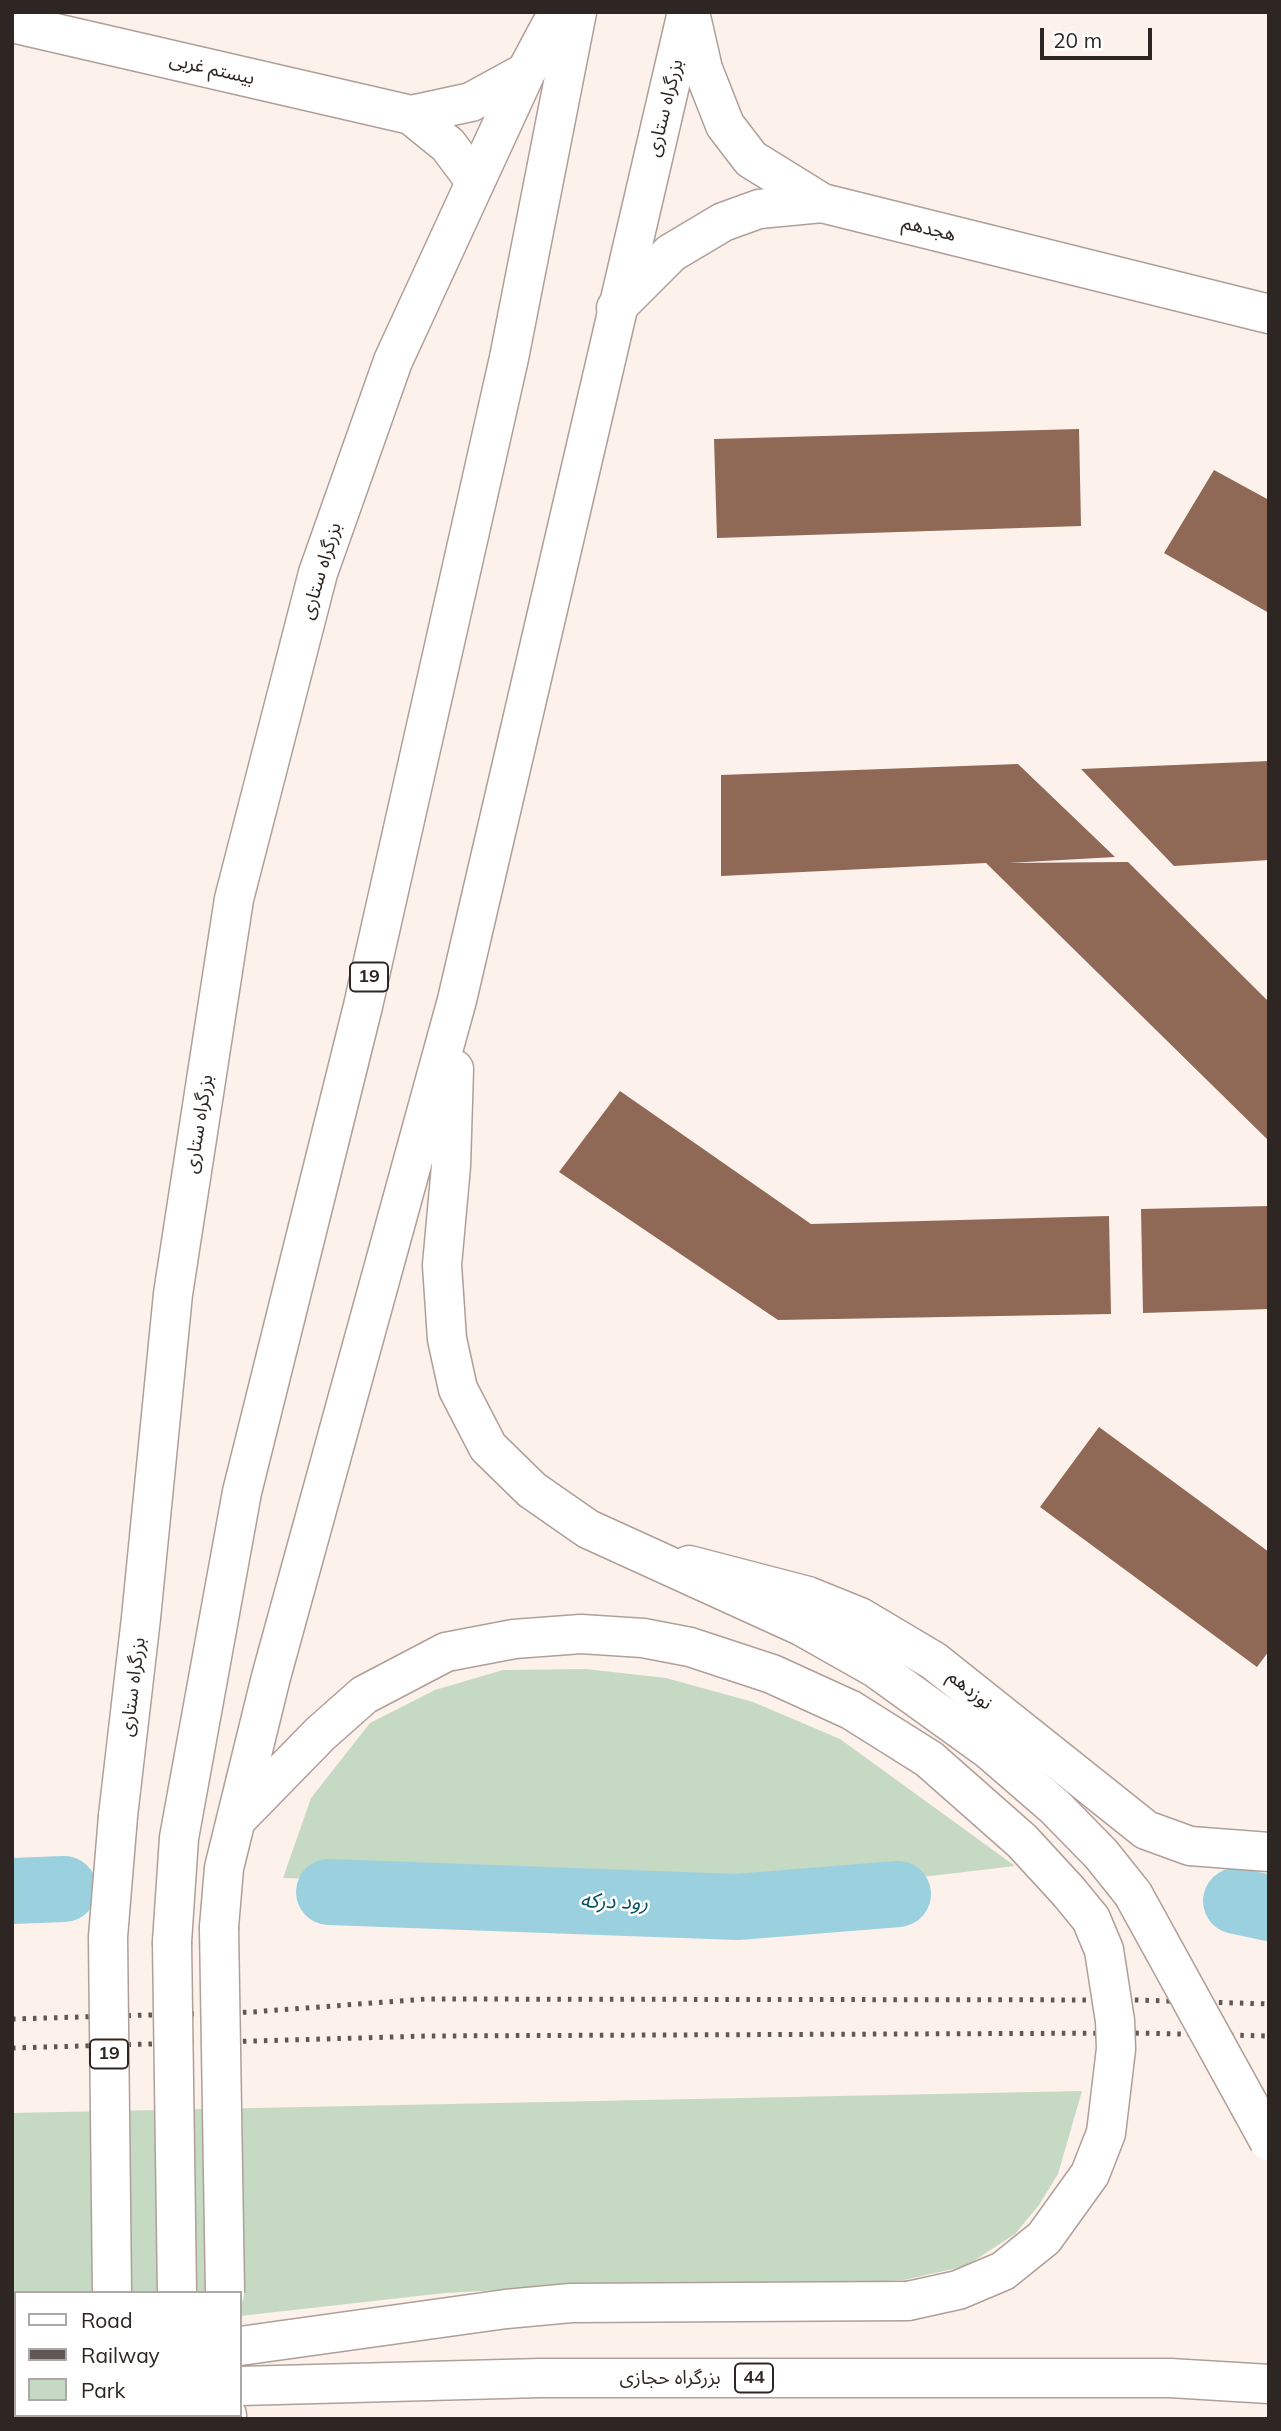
<!DOCTYPE html>
<meta charset="utf-8">
<style>
body{margin:0}
#map{position:relative;width:1281px;height:2431px;overflow:hidden;background:#fdf1ec;font-family:Mulish,sans-serif}
canvas{display:block}
.frame{position:absolute;inset:0;border:14px solid #2d2622;pointer-events:none}
.legend{position:absolute;left:14px;top:2291px;width:228px;height:126px;box-sizing:border-box;background:#fff;border:2px solid #aba8a7;margin:0;padding:9px 12px;list-style:none;font-size:21px;color:#2d2622}
.legend li{display:flex;align-items:center;gap:14px;height:35px}
.legend b{width:35px;border:2px solid #aba8a7}
.scale{position:absolute;left:1040px;top:28px;width:112px;height:32px;box-sizing:border-box;border:4px solid #2d2622;border-top:0;padding-left:9px;font-size:21px;line-height:24px;white-space:nowrap;color:#2d2622;-webkit-text-stroke:5px #fff;paint-order:stroke}
</style>
<div id="map">
<canvas width="1281" height="2431"></canvas>
<div class="frame"></div>
<ul class="legend">
<li><b style="height:9px;background:#fff"></b>Road</li>
<li><b style="height:9px;background:#5f5753"></b>Railway</li>
<li><b style="height:19px;background:#c6d9c2"></b>Park</li>
</ul>
<div class="scale">20 m</div>
</div>
<script>
const ctx = document.querySelector('canvas').getContext('2d');
ctx.lineJoin = 'round';
function paint(path, color) { ctx.fillStyle = color; ctx.fill(path, 'evenodd'); }
const poly = rows => new Path2D(rows.map(r => 'M' + r).join(''));
function trace(path, color, width, dash) { ctx.strokeStyle = color; ctx.lineWidth = width; ctx.lineCap = dash ? 'butt' : 'round'; ctx.setLineDash(dash || []); ctx.stroke(path); }
function write(font, color, halo, rows, align = 'center') {
  ctx.font = font + ' Mulish,"Noto Sans Arabic",sans-serif'; ctx.lineWidth = 5; ctx.setLineDash([]); ctx.textBaseline = 'middle'; ctx.strokeStyle = halo; ctx.fillStyle = color; for (const [text, x, y, turn = 0] of rows) {
    ctx.save(); ctx.translate(x, y); ctx.rotate((+turn || 0) * Math.PI / 180); ctx.textAlign = isNaN(turn) ? turn : align; if (halo) ctx.strokeText(text, 0, 0); ctx.fillText(text, 0, 0); ctx.restore();
  }
}
paint(poly([
 [586,1669,666,1678,753,1702,840,1739,1015,1866,855,1885,689,1891,283,1878,311,1798,370,1723,435,1690,503,1670],
 [1082,2091,1058,2174,1039,2205,1015,2234,966,2266,904,2280,840,2283,628,2283,445,2293,240,2316,240,2293,16,2293,16,2333,12,2333,12,2113]
]), '#c6d9c2');
trace(poly([
 [12,1891,64,1889],
 [329,1892,737,1907,898,1894],
 [1236,1901,1269,1908]
]), '#9bd0df', 66);
paint(poly([
 [1079,429,1081,526,717,538,714,439],
 [1214,470,1269,500,1269,613,1164,553],
 [1269,761,1269,860,1174,866,1081,769],
 [1018,764,1115,857,1008,863,1128,862,1269,1002,1269,1141,986,863,721,876,721,775],
 [620,1091,811,1224,1109,1216,1111,1314,778,1320,559,1172],
 [1269,1206,1269,1309,1143,1313,1141,1209],
 [1099,1427,1269,1552,1269,1651,1257,1667,1040,1507]
]), '#906856');
const secondary = poly([
 [690,12,703,69,725,125,751,159,822,203],
 [12,23,411,115,471,102,526,72],
 [411,115,448,145,475,181],
 [616,308,671,253,723,222,759,209,822,203,1269,314],
 [689,1565,808,1596,860,1617,934,1661,1146,1830,1190,1846,1269,1852]
]);
const highway = poly([
 [454,1069,451,1166,442,1265,447,1339,458,1389,488,1447,532,1490,588,1529,801,1626,877,1669,988,1749,1055,1807,1101,1854,1133,1894],
 [118,1816,141,1618,173,1294,234,899,318,573,393,361,526,72,558,12],
 [238,1818,320,1734,364,1695,446,1652,514,1639,581,1634,643,1638,690,1647,772,1674,851,1710,929,1759,1022,1841,1068,1891],
 [219,1927,224,1868,271,1677,457,1000,687,12],
 [172,1942,179,1838,242,1492,363,1006,509,358,577,12],
 [240,2346,506,2309,571,2303,908,2301],
 [12,2377,16,2376],
 [240,2386,541,2378,1170,2378,1269,2384],
 [114,2415,114,2419],
 [179,2415,179,2419],
 [227,2415,227,2419]
]);
trace(secondary, '#b09f97', 41);
trace(highway, '#b09f97', 41);
trace(secondary, '#fff', 38);
trace(highway, '#fff', 38);
trace(poly([
 [12,2019,252,2012,426,1999,1136,2000,1269,2004],
 [12,2048,427,2036,1133,2033,1269,2036]
]), '#5f5753', 5, [3.5, 7]);
const highwayBridge = poly([
 [1133,1894,1269,2141],
 [219,1927,225,2293],
 [172,1942,177,2293],
 [112,2293,108,1937,118,1816],
 [908,2301,958,2290,1003,2271,1044,2238,1090,2174,1106,2133,1116,2049,1115,2021,1104,1950,1091,1919,1068,1891]
]);
trace(highwayBridge, '#b09f97', 41, []);
trace(highwayBridge, '#fff', 38);
for (const [x, y, w] of [
 [369,977,38],
 [109,2054,38],
 [754,2378,38]
]) { const box = new Path2D(); box.roundRect(x - w / 2, y - 14.5, w, 29, 5); ctx.fillStyle = '#fff'; ctx.fill(box); trace(box, '#2d2622', 2); }
write('bold 18px', '#2d2622', null, [
 ["19",369,977],
 ["19",109,2054],
 ["44",754,2378]
]);
write('19px', '#2d2622', '#fff', [
 ["بیستم غربی",212,69,13],
 ["بزرگراه ستاری",665,108,-76],
 ["هجدهم",929,229,14],
 ["بزرگراه ستاری",321,571,-73],
 ["بزرگراه ستاری",199,1124,-81],
 ["بزرگراه ستاری",133,1687,-83],
 ["نوزدهم",970,1690,39],
 ["بزرگراه حجازی",670,2378]
]);
write('italic 21px', '#085363', '#fff', [
 ["رود درکه",614,1902,2]
]);
</script>
